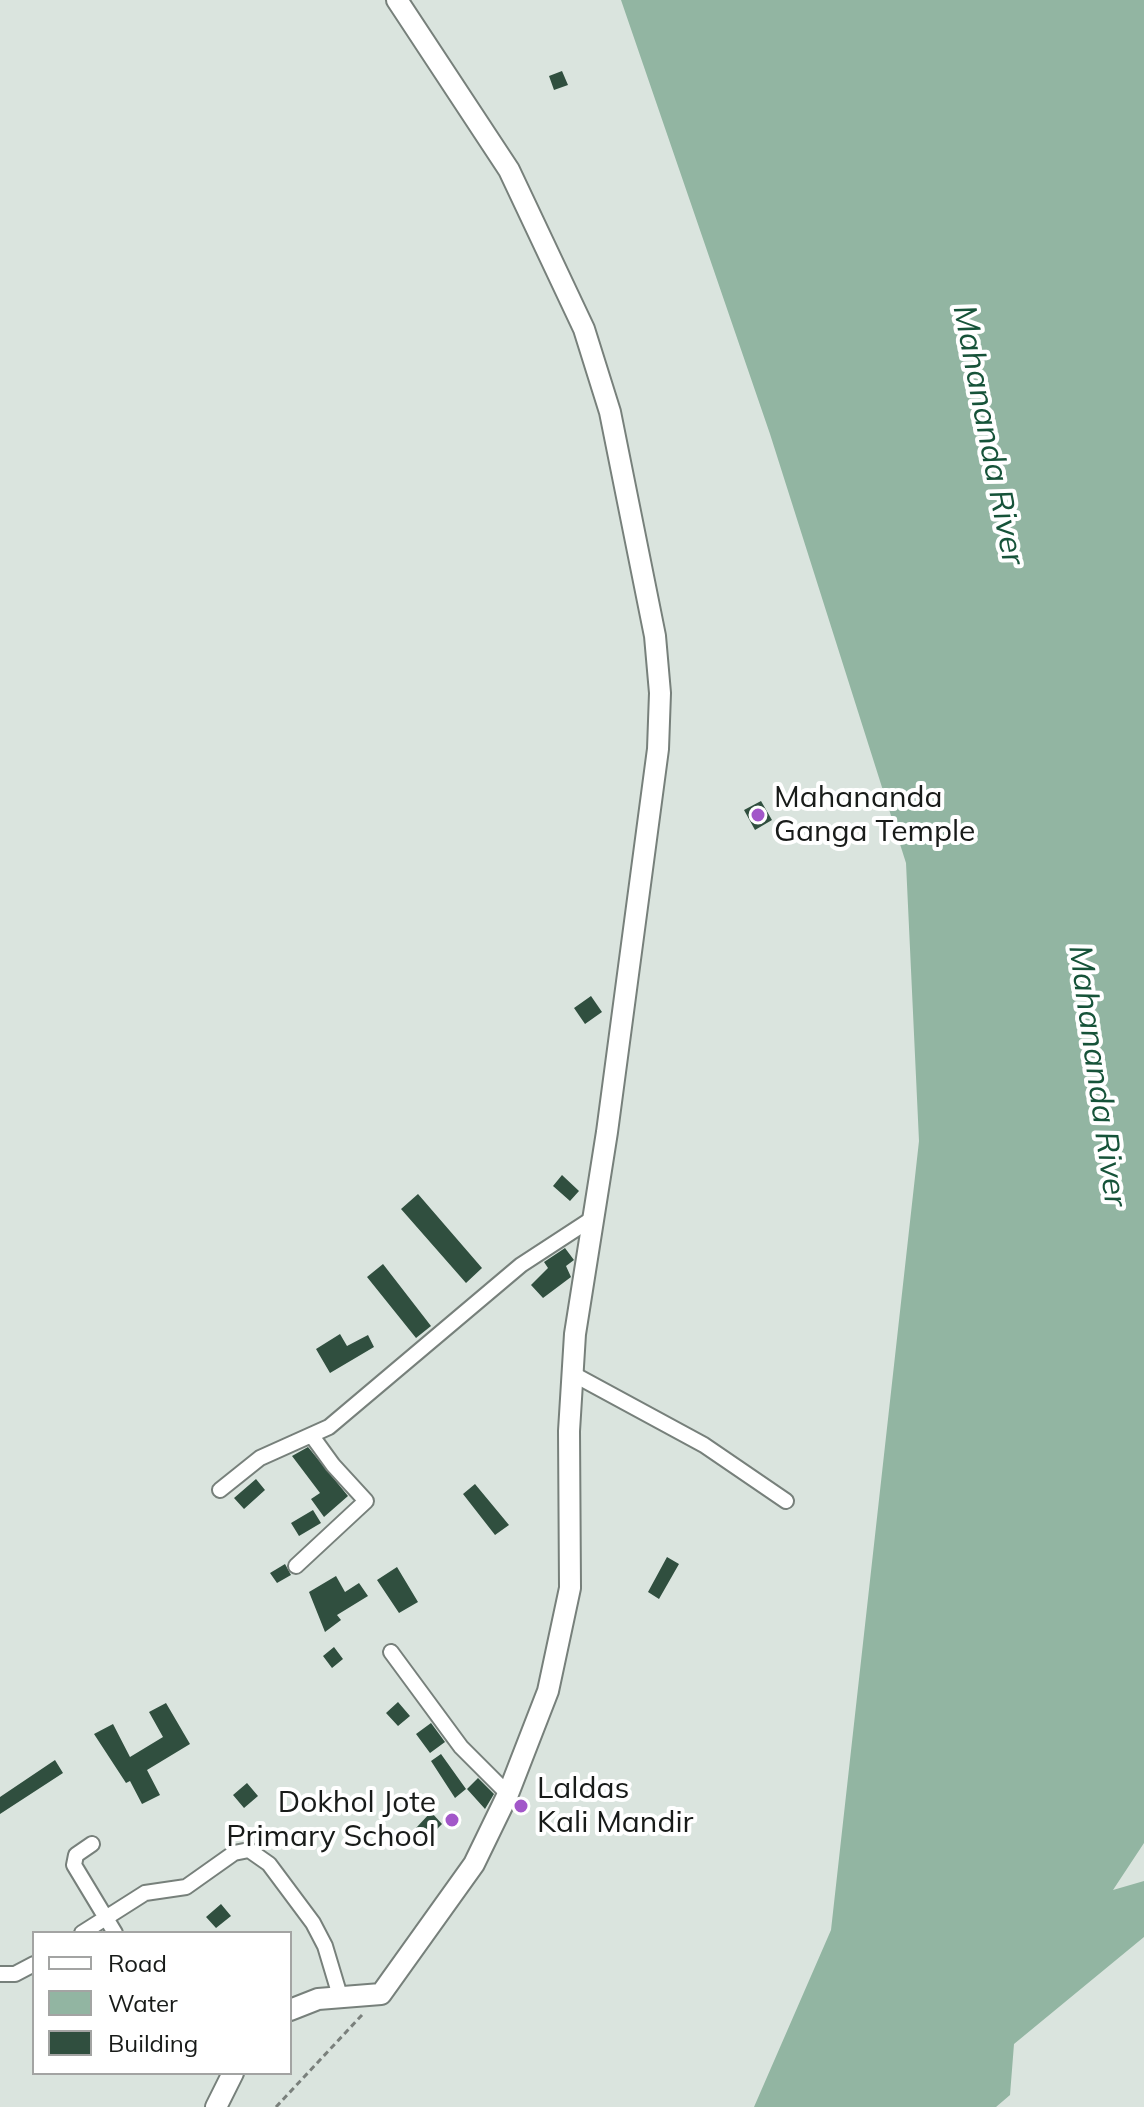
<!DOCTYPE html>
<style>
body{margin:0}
#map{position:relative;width:1144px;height:2107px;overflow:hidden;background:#dae4de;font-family:Mulish,sans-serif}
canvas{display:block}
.legend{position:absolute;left:32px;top:1931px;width:260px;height:144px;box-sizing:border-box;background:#fff;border:2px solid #a3a4a3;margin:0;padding:10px 14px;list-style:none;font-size:24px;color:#181b19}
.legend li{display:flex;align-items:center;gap:16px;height:40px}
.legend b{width:40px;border:2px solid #a3a4a3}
</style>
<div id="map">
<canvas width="1144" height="2107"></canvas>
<ul class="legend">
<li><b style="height:10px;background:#fff"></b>Road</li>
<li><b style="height:22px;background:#92b5a2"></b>Water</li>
<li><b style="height:22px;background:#304f3f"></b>Building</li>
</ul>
</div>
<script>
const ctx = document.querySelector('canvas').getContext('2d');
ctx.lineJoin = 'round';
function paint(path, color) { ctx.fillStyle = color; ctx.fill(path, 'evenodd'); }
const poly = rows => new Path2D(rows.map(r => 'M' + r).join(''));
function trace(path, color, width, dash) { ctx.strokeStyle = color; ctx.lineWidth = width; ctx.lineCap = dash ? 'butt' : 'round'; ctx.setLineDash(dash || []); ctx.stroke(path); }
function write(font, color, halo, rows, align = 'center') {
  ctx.font = font + ' Mulish,sans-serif'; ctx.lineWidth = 8; ctx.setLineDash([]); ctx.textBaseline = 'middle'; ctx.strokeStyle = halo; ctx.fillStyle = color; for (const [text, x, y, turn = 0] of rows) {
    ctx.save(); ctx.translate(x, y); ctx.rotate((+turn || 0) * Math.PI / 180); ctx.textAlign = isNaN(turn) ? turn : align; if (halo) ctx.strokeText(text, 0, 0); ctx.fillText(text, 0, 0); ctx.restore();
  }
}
paint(poly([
 [621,0,1144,0,1144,1843,1113,1890,1144,1881,1144,1937,1014,2044,1010,2095,996,2107,754,2107,831,1930,919,1141,906,863,770,434]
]), '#92b5a2');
paint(poly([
 [562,71,568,85,554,90,549,76],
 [761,801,772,820,755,830,744,810],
 [591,996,602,1012,585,1024,574,1008],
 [562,1175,579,1191,570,1201,553,1186],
 [418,1194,482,1268,466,1283,401,1209],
 [565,1248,574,1260,566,1266,571,1277,543,1298,531,1285,548,1268,544,1262],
 [383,1264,431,1326,416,1338,367,1277],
 [340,1334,347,1346,368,1335,374,1347,330,1373,316,1349],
 [308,1447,348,1496,324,1517,311,1499,320,1493,292,1456],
 [256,1479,265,1490,244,1509,234,1498],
 [475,1484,509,1525,495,1535,463,1494],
 [313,1510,321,1523,299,1536,291,1523],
 [667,1557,679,1564,659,1599,648,1592],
 [285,1564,291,1575,277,1583,270,1573],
 [397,1567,418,1602,399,1613,377,1580],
 [336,1576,345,1592,359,1583,368,1596,337,1615,341,1620,325,1632,309,1592],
 [334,1647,343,1659,332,1668,323,1656],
 [398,1702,410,1716,398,1726,386,1713],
 [166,1703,190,1744,147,1770,160,1795,142,1804,130,1781,126,1783,94,1734,113,1724,130,1757,163,1737,149,1712],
 [431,1723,445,1742,430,1753,416,1734],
 [441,1754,466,1789,455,1798,431,1761],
 [55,1760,63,1773,0,1814,0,1797],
 [478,1778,494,1794,485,1809,467,1789],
 [247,1783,258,1796,244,1808,233,1795],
 [431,1812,442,1824,427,1839,416,1828],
 [221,1904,231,1916,216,1928,206,1917]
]), '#304f3f');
const minor = poly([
 [573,1374,704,1445,786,1501],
 [220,1490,260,1458,329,1427,521,1265,593,1218],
 [296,1566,366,1501,333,1465,312,1436],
 [391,1652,461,1747,508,1794],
 [92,1844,76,1855,74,1865,115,1933],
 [82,1933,145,1893,186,1887,234,1853,249,1850,269,1864,313,1923,325,1946,340,1996],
 [0,1974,15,1974,34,1964]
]);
const secondary = poly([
 [290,2010,318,1999,381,1994,474,1864,508,1794,548,1691,570,1588,569,1431,575,1334,607,1132,658,749,660,693,655,636,610,412,584,329,509,170,397,0],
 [216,2107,233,2073]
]);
trace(minor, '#77807b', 18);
trace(secondary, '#77807b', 24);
trace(poly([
 [276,2107,362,2015]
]), '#7a807c', 3, [6, 4]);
trace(minor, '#fff', 14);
trace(secondary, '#fff', 20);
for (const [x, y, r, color] of [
 [758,815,8,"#a257c9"],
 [521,1806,8,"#a257c9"],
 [452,1820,8,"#a257c9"]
]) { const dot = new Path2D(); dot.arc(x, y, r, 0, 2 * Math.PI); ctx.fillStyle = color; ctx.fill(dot); trace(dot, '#fff', 3); }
write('30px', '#181b19', '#fff', [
 ["Mahananda",774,798],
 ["Ganga Temple",774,832],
 ["Laldas",537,1789],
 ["Kali Mandir",537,1823],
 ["Dokhol Jote",436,1803,"right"],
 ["Primary School",436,1837,"right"]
], 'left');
write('italic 32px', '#165339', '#fff', [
 ["Mahananda River",988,435,79],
 ["Mahananda River",1097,1076,82]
]);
</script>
